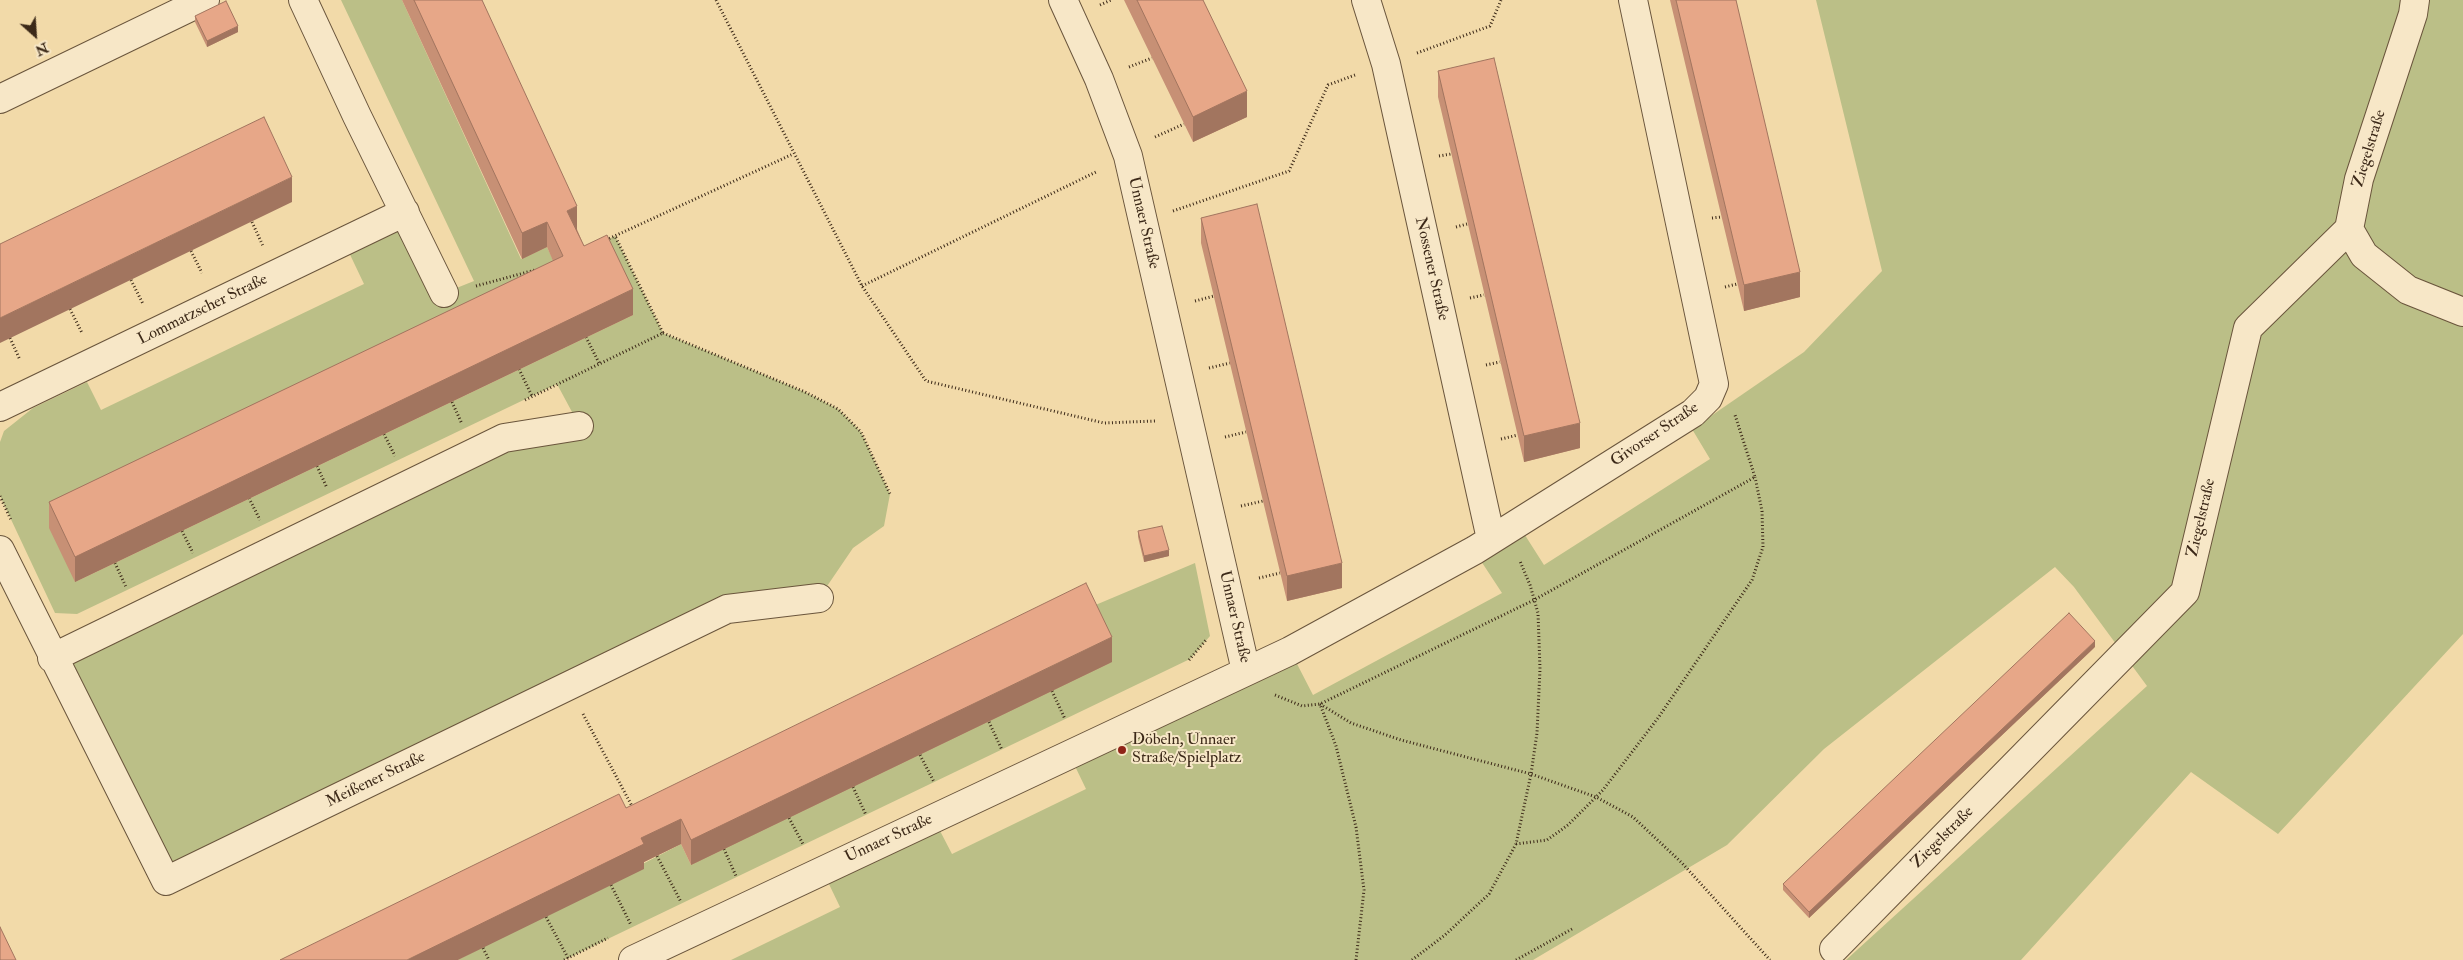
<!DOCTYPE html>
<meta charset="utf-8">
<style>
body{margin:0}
#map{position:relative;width:2463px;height:960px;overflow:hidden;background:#f2daa9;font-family:"IM FELL Double Pica",serif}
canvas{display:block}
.north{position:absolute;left:10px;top:10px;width:50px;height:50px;-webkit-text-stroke:4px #f7e7c7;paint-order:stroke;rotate:154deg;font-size:14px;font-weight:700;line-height:20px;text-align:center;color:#3c2918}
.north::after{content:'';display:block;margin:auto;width:18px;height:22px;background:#3c2918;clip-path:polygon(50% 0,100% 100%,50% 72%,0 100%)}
</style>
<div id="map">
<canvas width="2463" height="960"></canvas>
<div class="north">N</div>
</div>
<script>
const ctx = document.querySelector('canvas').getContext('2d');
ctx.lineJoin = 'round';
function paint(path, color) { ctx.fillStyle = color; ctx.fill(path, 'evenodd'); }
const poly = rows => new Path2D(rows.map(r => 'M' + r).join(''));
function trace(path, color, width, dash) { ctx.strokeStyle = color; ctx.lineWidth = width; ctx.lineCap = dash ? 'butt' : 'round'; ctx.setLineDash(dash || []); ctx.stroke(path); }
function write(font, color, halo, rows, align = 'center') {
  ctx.font = font + ' "IM FELL Double Pica",serif'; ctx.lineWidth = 4; ctx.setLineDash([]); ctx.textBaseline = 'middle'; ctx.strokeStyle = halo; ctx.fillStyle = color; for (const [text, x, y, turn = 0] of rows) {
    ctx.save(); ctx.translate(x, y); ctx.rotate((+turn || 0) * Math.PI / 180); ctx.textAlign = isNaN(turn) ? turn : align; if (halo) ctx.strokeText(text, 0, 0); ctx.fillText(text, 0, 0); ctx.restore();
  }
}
paint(poly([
 [341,0,402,0,521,259,547,247,563,282,75,582,633,315,576,254,615,236,663,333,805,392,838,409,861,432,890,494,884,526,853,548,819,598,727,609,166,881,52,658,504,438,579,425,557,384,77,614,55,613,0,496,0,442,4,431,33,408,87,382,101,410,364,284,344,242,405,212,444,293,474,281],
 [1816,0,2463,0,2463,634,2278,834,2191,772,2021,960,1846,960,2147,686,2074,587,2055,567,1824,749,1727,845,1533,960,731,960,840,907,827,880,938,827,952,854,1086,789,1073,762,1296,662,1313,695,1502,593,1479,558,1523,532,1544,565,1710,459,1692,429,1804,352,1882,271],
 [1195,563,1210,636,1190,659,564,960,458,960,681,844,691,865,1086,609]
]), '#bbbf87');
const minor = poly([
 [303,0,357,116,444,293],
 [1063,0,1099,79,1128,156,1246,671],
 [1366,0,1386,64,1491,539],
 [0,99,205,0],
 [2349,229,2364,255,2408,290,2463,312],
 [0,407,405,212],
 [0,550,166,881,727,609,819,598],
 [52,658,504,438,579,426],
 [1834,949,2185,592,2248,328,2349,229,2359,179,2413,14,2415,0],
 [633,960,1290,651,1475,550,1693,413,1708,398,1714,384,1633,0]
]);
trace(minor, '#6a553c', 30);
trace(poly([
 [716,0,862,286,926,381,1104,423,1155,421],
 [1100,5,1111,0],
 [1417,53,1490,26,1501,0],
 [1129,67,1152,58],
 [1155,137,1184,124],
 [1439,156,1451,154],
 [1173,211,1289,171,1328,85,1355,75],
 [1712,218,1721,217],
 [252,222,263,246],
 [1456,227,1467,224],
 [606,240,793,154],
 [191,251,202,273],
 [131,280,143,304],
 [476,286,535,270],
 [862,286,1098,171],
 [1725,287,1737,284],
 [1470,298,1484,295],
 [1195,301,1214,296],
 [70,309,82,333],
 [663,333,805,392,838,409,861,432,890,494],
 [586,337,599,363],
 [10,338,20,360],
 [1486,365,1500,362],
 [1209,368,1230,363],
 [519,369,532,396],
 [525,400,663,333,615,236],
 [452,402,462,424],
 [384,434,395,456],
 [1225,437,1246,432],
 [1501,439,1518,435],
 [317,466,327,488],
 [0,496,11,520],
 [249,498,260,520],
 [1241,506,1263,501],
 [182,531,193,553],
 [115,563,126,587],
 [1259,578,1280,573],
 [1189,660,1206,640],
 [1052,691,1065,719],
 [1275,695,1302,706,1320,704,1534,600,1755,477,1735,415],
 [583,714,633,808],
 [989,722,1002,750],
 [920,755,934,782],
 [853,787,866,815],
 [789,818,803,844],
 [1516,844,1547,840,1568,825,1603,790,1658,718,1752,580,1763,547,1762,511,1755,477],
 [724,849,736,876],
 [657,856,681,902],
 [611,885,631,925],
 [546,917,568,958],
 [483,948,489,960],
 [564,960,608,938],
 [1356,960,1364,890,1356,827,1336,746,1320,704,1351,723,1401,740,1531,774,1596,797,1633,817,1682,863,1770,960],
 [1412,960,1445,935,1489,894,1516,844,1531,774,1537,733,1540,669,1538,613,1530,585,1520,561],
 [1516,960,1572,929]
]), '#3c2918', 3, [1, 2.5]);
trace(minor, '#f7e7c7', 28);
paint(poly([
 [402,0,482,0,584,246,633,315,75,582,49,528,49,502,553,261,547,247,522,259],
 [1124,0,1203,0,1247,117,1193,142],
 [1670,0,1736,0,1800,297,1744,311],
 [195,16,238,32,207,47,195,22],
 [1438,71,1580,448,1524,462,1438,97],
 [1201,218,1342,588,1287,601,1201,243],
 [1138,531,1169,556,1144,562,1138,537],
 [2095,647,1809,918,1783,890,1783,884],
 [1112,662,691,865,681,844,644,862,644,869,626,808]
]), '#c79075');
paint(poly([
 [238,26,238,32,207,47,207,41],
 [1247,91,1247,117,1193,142,1193,117],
 [292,177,292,202,0,343,0,318],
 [577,206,577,232,567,211],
 [547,222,547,247,522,259,522,233],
 [1800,272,1800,297,1744,311,1744,285],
 [633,289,633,315,75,582,75,557],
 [1580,423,1580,448,1524,462,1524,436],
 [1169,550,1169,556,1144,562,1144,556],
 [1342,563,1342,588,1287,601,1287,576],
 [1112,637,1112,662,691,865,691,840],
 [2095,641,2095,647,1809,918,1809,912],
 [681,819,681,844,644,862,644,869,458,960,407,960,641,838]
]), '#a2755f');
const building = poly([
 [414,0,482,0,577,206,567,211,584,246,607,235,633,289,75,557,49,502,563,256,547,222,522,233,414,0],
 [1137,0,1203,0,1247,91,1193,117,1137,0],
 [1676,0,1736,0,1800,272,1744,285,1676,0],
 [226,1,238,26,207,41,195,16,226,1],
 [1494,58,1580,423,1524,436,1438,71,1494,58],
 [264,117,292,177,0,318,0,244,264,117],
 [1257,204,1342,563,1287,576,1201,218,1257,204],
 [1162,526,1169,550,1144,556,1138,531,1162,526],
 [1086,583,1112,637,691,840,681,819,641,838,644,844,407,960,280,960,619,794,626,808,1086,583],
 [2069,613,2095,641,1809,912,1783,884,2069,613],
 [0,927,16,960,0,960,0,927]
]);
paint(building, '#e7a788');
trace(building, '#a2755f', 1);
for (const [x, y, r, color] of [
 [1122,750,5,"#8f2418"]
]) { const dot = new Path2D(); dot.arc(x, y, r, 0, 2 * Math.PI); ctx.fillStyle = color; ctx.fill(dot); trace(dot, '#f7e7c7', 2); }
write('16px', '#3c2918', '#f7e7c7', [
 ["Ziegelstraße",2370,149,-73],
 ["Unnaer Straße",1143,223,77],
 ["Nossener Straße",1431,269,77],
 ["Lommatzscher Straße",203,310,-26],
 ["Givorser Straße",1655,435,-34],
 ["Ziegelstraße",2202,518,-77],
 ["Unnaer Straße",1234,617,77],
 ["Meißener Straße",376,780,-26],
 ["Ziegelstraße",1943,838,-45],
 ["Unnaer Straße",889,839,-25]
]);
write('16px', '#3c2918', '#f7e7c7', [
 ["Döbeln, Unnaer",1132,741],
 ["Straße/Spielplatz",1132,759]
], 'left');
</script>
